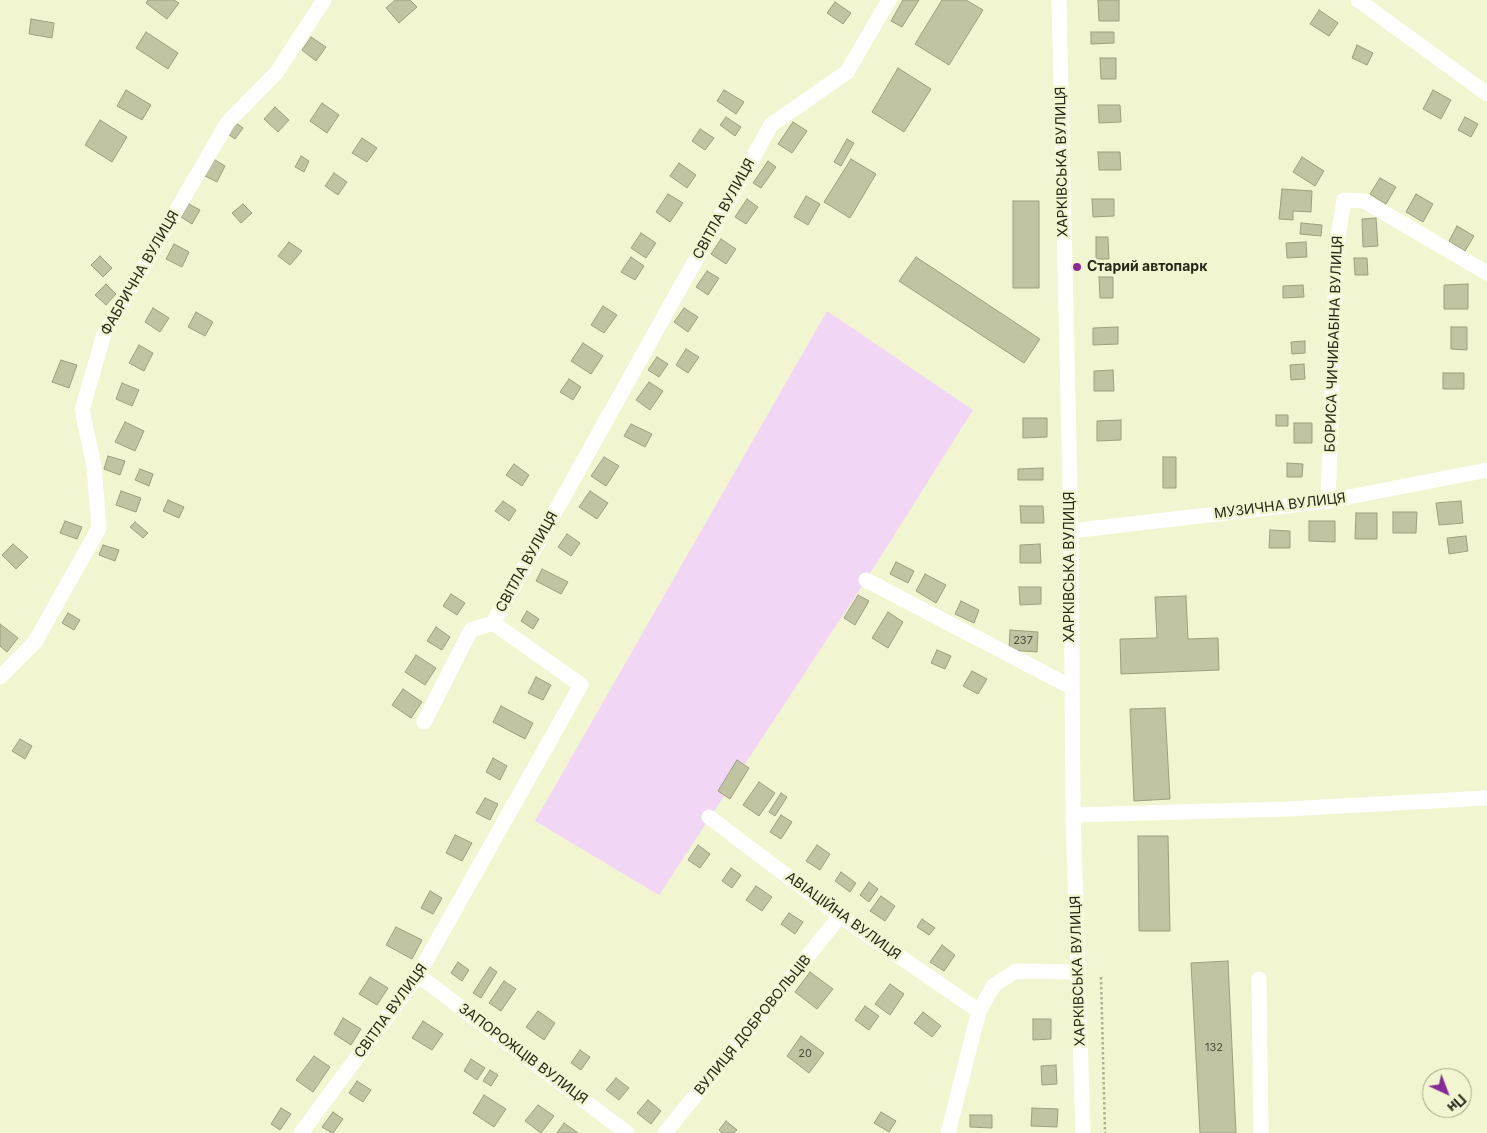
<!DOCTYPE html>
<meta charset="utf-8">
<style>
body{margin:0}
#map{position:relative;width:1487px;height:1133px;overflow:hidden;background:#f2f6d0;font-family:Inter,sans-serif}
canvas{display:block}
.north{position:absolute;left:1422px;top:1068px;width:50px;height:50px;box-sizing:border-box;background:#f2f6d0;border:1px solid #a0a387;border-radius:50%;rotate:137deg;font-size:14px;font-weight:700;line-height:20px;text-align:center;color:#262719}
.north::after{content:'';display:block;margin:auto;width:18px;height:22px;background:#882b96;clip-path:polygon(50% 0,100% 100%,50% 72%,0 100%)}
</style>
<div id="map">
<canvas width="1487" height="1133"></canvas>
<div class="north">Пн</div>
</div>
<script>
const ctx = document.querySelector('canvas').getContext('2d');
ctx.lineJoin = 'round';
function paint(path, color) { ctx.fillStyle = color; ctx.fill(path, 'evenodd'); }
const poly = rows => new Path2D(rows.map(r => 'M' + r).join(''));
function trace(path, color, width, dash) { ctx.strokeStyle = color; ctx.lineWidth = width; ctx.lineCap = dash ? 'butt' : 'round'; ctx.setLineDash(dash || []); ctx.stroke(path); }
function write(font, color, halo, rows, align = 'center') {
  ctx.font = font + ' Inter,sans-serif'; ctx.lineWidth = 5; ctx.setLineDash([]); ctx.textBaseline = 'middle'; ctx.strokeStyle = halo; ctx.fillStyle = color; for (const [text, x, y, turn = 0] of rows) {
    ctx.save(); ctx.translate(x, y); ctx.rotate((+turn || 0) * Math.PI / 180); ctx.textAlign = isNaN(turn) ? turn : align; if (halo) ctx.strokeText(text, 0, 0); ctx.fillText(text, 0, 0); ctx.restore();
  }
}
paint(poly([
 [827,311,973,410,866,580,659,895,535,821]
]), '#f2d6f6');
const building = poly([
 [148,0,174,0,179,3,167,19,146,3,148,0],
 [395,0,410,0,417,7,399,23,386,8,395,0],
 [903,0,919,0,902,27,891,21,903,0],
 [942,0,966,0,983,10,949,65,915,44,942,0],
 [1098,0,1119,0,1119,21,1099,21,1098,0],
 [835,2,851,13,843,24,827,13,835,2],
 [1319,10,1338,23,1329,36,1310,24,1319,10],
 [31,19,54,23,52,38,29,34,31,19],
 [146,32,178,53,168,69,136,48,146,32],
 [1091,32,1114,32,1114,43,1091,44,1091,32],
 [311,37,326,47,316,61,302,50,311,37],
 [1357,45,1373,53,1367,65,1352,58,1357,45],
 [1100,58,1116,58,1116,79,1101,79,1100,58],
 [898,68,931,89,904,132,872,112,898,68],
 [126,90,151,105,142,120,117,106,126,90],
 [724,90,744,102,736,114,717,101,724,90],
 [1433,90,1451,100,1441,119,1423,109,1433,90],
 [322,103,339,115,327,133,310,121,322,103],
 [1098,105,1120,105,1121,122,1099,123,1098,105],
 [275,107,289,120,278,132,264,119,275,107],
 [726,117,741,127,735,136,720,125,726,117],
 [1465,117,1478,124,1471,137,1458,130,1465,117],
 [100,120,127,137,112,162,85,145,100,120],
 [233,121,243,128,235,139,225,132,233,121],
 [793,122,807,131,792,153,778,144,793,122],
 [700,129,714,138,705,150,692,141,700,129],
 [362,138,377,148,367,162,352,153,362,138],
 [847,139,854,143,841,166,834,162,847,139],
 [1098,152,1120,152,1121,170,1099,170,1098,152],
 [301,156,309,161,304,172,295,167,301,156],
 [1302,157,1324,171,1315,186,1293,172,1302,157],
 [212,158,225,166,217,182,203,175,212,158],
 [851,159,876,174,850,218,824,202,851,159],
 [768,161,776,167,761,188,753,183,768,161],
 [679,163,696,175,687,188,670,176,679,163],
 [334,173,347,182,338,195,325,186,334,173],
 [1380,178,1396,187,1386,204,1370,194,1380,178],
 [1282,189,1312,191,1311,212,1293,211,1293,220,1279,219,1282,189],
 [668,194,683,203,670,222,656,212,668,194],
 [1416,194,1433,204,1423,222,1406,212,1416,194],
 [806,196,820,204,808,225,794,217,806,196],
 [747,199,758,207,746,224,735,217,747,199],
 [1092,199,1114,199,1114,216,1093,217,1092,199],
 [1013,201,1039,201,1039,288,1013,288,1013,201],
 [189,204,200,210,192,224,181,217,189,204],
 [243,204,252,213,241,223,232,213,243,204],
 [1376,218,1378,246,1363,247,1362,219,1376,218],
 [1301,223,1322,225,1321,236,1300,234,1301,223],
 [1457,226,1474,236,1465,251,1449,241,1457,226],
 [641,233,656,243,646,258,631,248,641,233],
 [1096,237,1108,237,1109,259,1096,259,1096,237],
 [721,239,736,249,726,264,711,254,721,239],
 [289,242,302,251,290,265,278,256,289,242],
 [1306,242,1307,257,1287,258,1286,243,1306,242],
 [174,244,189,252,182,267,166,259,174,244],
 [100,256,112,268,103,277,91,265,100,256],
 [631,257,644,266,635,280,621,272,631,257],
 [916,257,1040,339,1024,363,899,281,916,257],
 [1354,258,1367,258,1368,275,1355,275,1354,258],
 [707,271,719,278,708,295,696,287,707,271],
 [1099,277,1113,277,1113,298,1100,298,1099,277],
 [106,284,116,294,106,305,95,295,106,284],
 [1468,284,1468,309,1444,309,1444,285,1468,284],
 [1303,285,1304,297,1283,298,1283,286,1303,285],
 [603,306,617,315,604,333,591,325,603,306],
 [153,308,169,318,160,332,145,322,153,308],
 [684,308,698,317,688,332,674,322,684,308],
 [196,312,213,322,205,336,188,327,196,312],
 [1118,327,1118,344,1093,345,1093,328,1118,327],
 [1451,327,1467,327,1467,350,1451,349,1451,327],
 [1305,341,1305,353,1292,354,1291,342,1305,341],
 [583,343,603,356,591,374,571,361,583,343],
 [139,345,153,353,144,371,129,363,139,345],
 [686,349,699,357,688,373,676,365,686,349],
 [657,357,668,364,659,377,648,370,657,357],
 [61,360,77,365,69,388,52,382,61,360],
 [1304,364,1305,379,1291,380,1290,365,1304,364],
 [1113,370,1114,391,1094,391,1094,371,1113,370],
 [1443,373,1464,373,1464,389,1443,389,1443,373],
 [569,379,581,387,573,400,560,392,569,379],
 [649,382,663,391,650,410,636,400,649,382],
 [122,383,139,390,132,406,116,399,122,383],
 [1276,415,1288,415,1288,426,1276,426,1276,415],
 [1023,418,1047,418,1047,437,1023,438,1023,418],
 [1121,420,1121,440,1097,441,1097,421,1121,420],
 [125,422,144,431,135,451,115,442,125,422],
 [1294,423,1312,423,1312,443,1294,443,1294,423],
 [631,424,652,434,645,447,624,436,631,424],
 [108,456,125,461,120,475,104,469,108,456],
 [604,457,619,466,606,486,591,476,604,457],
 [1163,457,1176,457,1176,488,1163,488,1163,457],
 [1287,463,1303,464,1302,477,1287,477,1287,463],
 [514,464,529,475,522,486,506,475,514,464],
 [1043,468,1043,480,1018,480,1018,469,1043,468],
 [140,469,153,474,149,486,135,480,140,469],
 [121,491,141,498,136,512,116,505,121,491],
 [590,491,608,503,597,519,579,507,590,491],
 [168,500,184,507,179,518,163,511,168,500],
 [503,501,516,510,509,521,495,511,503,501],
 [1461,501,1463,523,1439,525,1436,503,1461,501],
 [1020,506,1043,506,1044,523,1021,523,1020,506],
 [1393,512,1417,512,1416,533,1393,533,1393,512],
 [1356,513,1377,513,1377,539,1355,539,1356,513],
 [65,521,82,527,77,539,60,533,65,521],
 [1309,521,1335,521,1335,542,1309,541,1309,521],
 [135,522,148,533,143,538,130,527,135,522],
 [1270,530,1290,531,1290,548,1269,548,1270,530],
 [567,534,580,543,571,556,558,547,567,534],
 [1466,536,1468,551,1449,554,1447,538,1466,536],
 [13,544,28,557,16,569,2,555,13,544],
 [1040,544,1041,563,1020,563,1020,545,1040,544],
 [103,545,119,550,115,561,99,555,103,545],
 [896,562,914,571,908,583,890,574,896,562],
 [542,569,568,582,561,594,536,581,542,569],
 [925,574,946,585,936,603,916,591,925,574],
 [1019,587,1041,587,1041,604,1020,605,1019,587],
 [451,594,465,603,457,615,443,606,451,594],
 [858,595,869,601,855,625,844,618,858,595],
 [1186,596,1188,639,1218,638,1219,670,1121,674,1120,639,1157,638,1155,597,1186,596],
 [961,601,979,610,974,623,955,614,961,601],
 [527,611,539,619,533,629,521,621,527,611],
 [888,612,903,622,888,648,872,638,888,612],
 [68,613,80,620,74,630,62,623,68,613],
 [0,624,18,638,7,652,0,646,0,624],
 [436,627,450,637,442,650,427,641,436,627],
 [1010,630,1038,632,1037,652,1009,650,1010,630],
 [937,650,951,656,945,669,931,663,937,650],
 [416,655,436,668,425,685,405,672,416,655],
 [972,671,987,679,978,694,963,686,972,671],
 [536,677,551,685,543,700,528,693,536,677],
 [403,689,422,702,411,718,392,705,403,689],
 [501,706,533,723,525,739,493,722,501,706],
 [1165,708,1170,799,1134,801,1130,709,1165,708],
 [20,739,32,746,25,759,12,751,20,739],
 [493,758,507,766,500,780,486,772,493,758],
 [737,760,749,768,730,799,718,791,737,760],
 [759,782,775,793,759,816,743,805,759,782],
 [781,793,787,797,775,816,769,812,781,793],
 [485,798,498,804,490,820,476,813,485,798],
 [781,815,792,822,781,839,770,832,781,815],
 [455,835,472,843,462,861,446,853,455,835],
 [1138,836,1168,836,1170,931,1139,931,1138,836],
 [698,845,710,854,700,868,688,860,698,845],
 [817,845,830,854,820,870,806,861,817,845],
 [731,868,741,875,732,888,722,881,731,868],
 [841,872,856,883,850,892,835,881,841,872],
 [869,882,878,889,869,902,860,895,869,882],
 [756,886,772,897,762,911,746,900,756,886],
 [430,891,442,898,433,914,421,908,430,891],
 [881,896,895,906,885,921,870,911,881,896],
 [789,913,803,922,795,934,781,924,789,913],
 [922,919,935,928,929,935,917,927,922,919],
 [396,927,422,940,412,959,386,945,396,927],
 [942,945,955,955,944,971,930,962,942,945],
 [1228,961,1236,1133,1200,1133,1191,963,1228,961],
 [458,962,469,970,462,981,451,973,458,962],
 [490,967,497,972,481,998,473,993,490,967],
 [810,972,833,989,817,1009,795,992,810,972],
 [370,977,388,988,377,1005,359,994,370,977],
 [504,981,516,989,501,1011,489,1003,504,981],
 [890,984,904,994,890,1015,875,1004,890,984],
 [865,1006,879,1016,869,1030,855,1020,865,1006],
 [538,1011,555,1023,544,1040,526,1027,538,1011],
 [923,1012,941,1026,932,1037,914,1023,923,1012],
 [343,1018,361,1029,351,1045,334,1034,343,1018],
 [1033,1019,1051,1019,1051,1039,1033,1040,1033,1019],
 [423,1021,443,1034,432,1050,412,1038,423,1021],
 [801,1036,824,1053,809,1073,787,1056,801,1036],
 [580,1050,590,1057,581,1070,571,1063,580,1050],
 [314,1056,330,1067,313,1092,296,1080,314,1056],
 [471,1059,485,1068,477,1080,464,1071,471,1059],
 [1056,1065,1057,1084,1042,1085,1041,1066,1056,1065],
 [490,1070,498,1075,491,1086,483,1081,490,1070],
 [616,1078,629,1088,619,1100,606,1090,616,1078],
 [357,1081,371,1090,363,1102,349,1093,357,1081],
 [484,1095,506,1109,494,1127,473,1113,484,1095],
 [648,1100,661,1111,651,1124,637,1113,648,1100],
 [538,1105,554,1116,541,1133,525,1121,538,1105],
 [281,1108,291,1114,280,1130,271,1124,281,1108],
 [1032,1108,1058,1109,1057,1127,1031,1126,1032,1108],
 [333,1112,343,1119,333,1133,332,1133,322,1127,333,1112],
 [881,1112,896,1121,889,1132,874,1123,881,1112],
 [970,1115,992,1115,992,1128,970,1127,970,1115],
 [726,1121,737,1130,734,1133,722,1133,719,1130,726,1121],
 [564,1123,578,1133,557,1133,564,1123]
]);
paint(building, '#c1c4a0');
trace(building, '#9c9f7d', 1);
trace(poly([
 [1101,977,1105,1133]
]), '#acaf91', 2.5, [2.5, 2.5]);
trace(poly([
 [1059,0,1071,531,1073,815,1083,1133],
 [1358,0,1487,94],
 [1328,501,1337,243,1344,200,1364,201,1487,273],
 [1071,531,1328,501,1487,470],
 [866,580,1071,687],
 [0,677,35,642,99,528,94,466,82,410,104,334,228,122,277,72,324,0],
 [424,722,471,630,493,623],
 [1073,815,1287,809,1487,798],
 [709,817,840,916,979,1011],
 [418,975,627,1133],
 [1259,979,1261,1133],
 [301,1133,418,975,581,685,493,623,771,125,847,72,889,0],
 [665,1133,840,916],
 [948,1133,979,1011,994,985,1016,971,1078,972]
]), '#fff', 15);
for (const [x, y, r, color] of [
 [1077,267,5,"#882b96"]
]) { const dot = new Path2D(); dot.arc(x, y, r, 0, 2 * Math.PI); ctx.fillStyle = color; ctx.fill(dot); trace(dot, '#f2f6d0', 2); }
write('11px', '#4d4e3b', null, [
 ["237",1023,641],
 ["132",1214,1048],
 ["20",805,1054]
]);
write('14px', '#262719', '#f2f6d0', [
 ["ХАРКІВСЬКА ВУЛИЦЯ",1062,162,-91],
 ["СВІТЛА ВУЛИЦЯ",724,209,-61],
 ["ФАБРИЧНА ВУЛИЦЯ",140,273,-60],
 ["БОРИСА ЧИЧИБАБІНА ВУЛИЦЯ",1334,344,-88],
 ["МУЗИЧНА ВУЛИЦЯ",1280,506,-7],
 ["СВІТЛА ВУЛИЦЯ",527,562,-61],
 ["ХАРКІВСЬКА ВУЛИЦЯ",1070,567,-90],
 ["АВІАЦІЙНА ВУЛИЦЯ",843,916,36],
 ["ХАРКІВСЬКА ВУЛИЦЯ",1078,971,-92],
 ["СВІТЛА ВУЛИЦЯ",391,1011,-54],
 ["ВУЛИЦЯ ДОБРОВОЛЬЦІВ",753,1025,-51],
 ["ЗАПОРОЖЦІВ ВУЛИЦЯ",523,1054,37]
]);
write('bold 14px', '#262719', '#f2f6d0', [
 ["Старий автопарк",1087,267]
], 'left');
</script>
